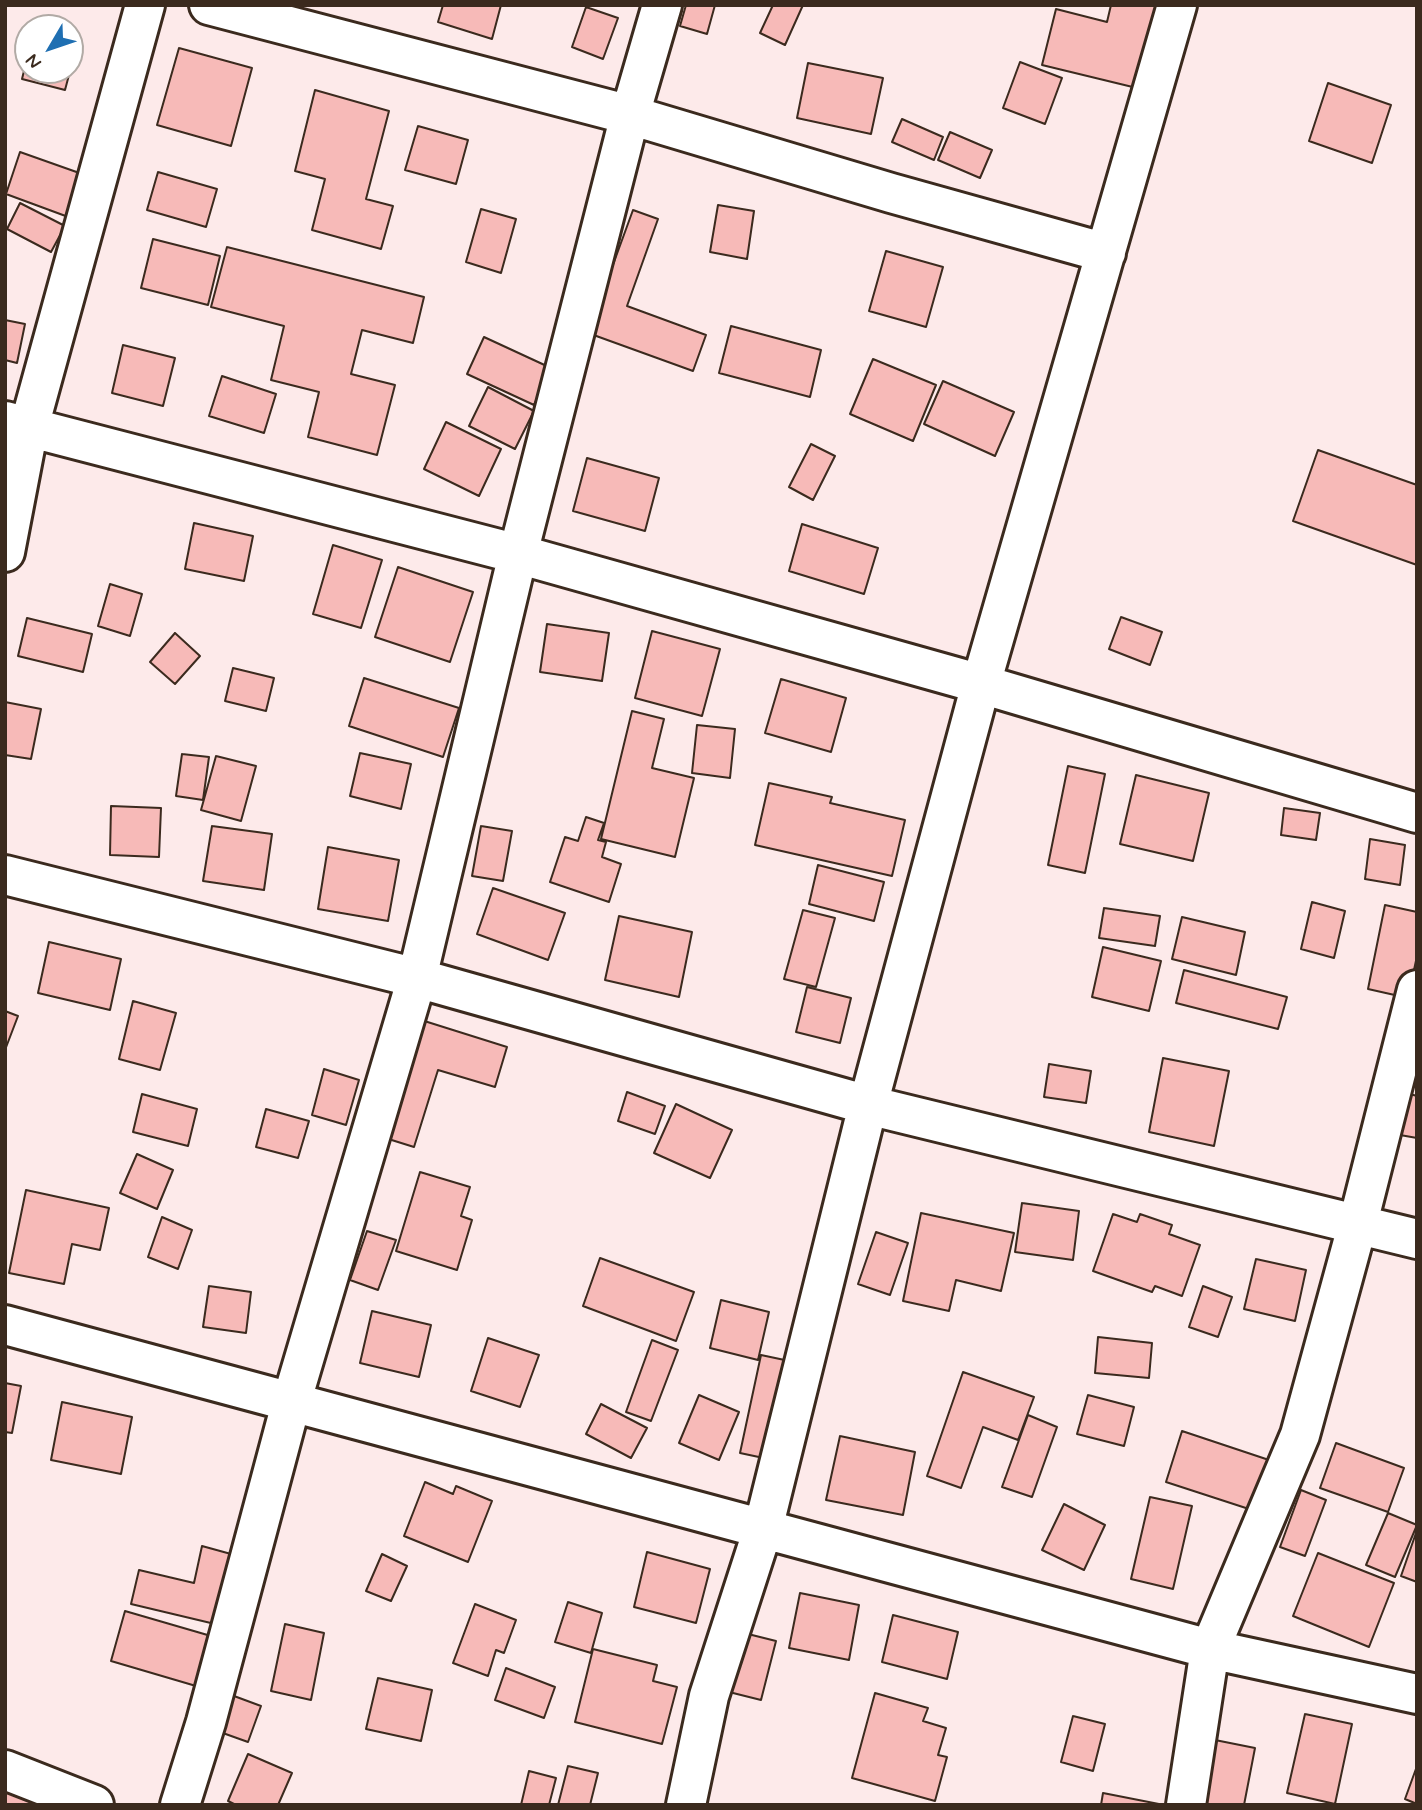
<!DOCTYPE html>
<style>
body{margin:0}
#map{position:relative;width:1422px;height:1810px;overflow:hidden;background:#fdeaea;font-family:Mynerve,sans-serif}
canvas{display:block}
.frame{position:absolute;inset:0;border:7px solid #3b2a1e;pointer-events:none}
.north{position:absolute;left:14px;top:14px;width:70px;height:70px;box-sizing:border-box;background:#fff;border:2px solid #b1aaa5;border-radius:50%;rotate:231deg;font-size:19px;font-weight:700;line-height:28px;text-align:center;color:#3b2a1e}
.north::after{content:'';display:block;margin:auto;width:24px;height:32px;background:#1f6fb2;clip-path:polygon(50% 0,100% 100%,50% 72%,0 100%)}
</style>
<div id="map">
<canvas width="1422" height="1810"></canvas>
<div class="frame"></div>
<div class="north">N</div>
</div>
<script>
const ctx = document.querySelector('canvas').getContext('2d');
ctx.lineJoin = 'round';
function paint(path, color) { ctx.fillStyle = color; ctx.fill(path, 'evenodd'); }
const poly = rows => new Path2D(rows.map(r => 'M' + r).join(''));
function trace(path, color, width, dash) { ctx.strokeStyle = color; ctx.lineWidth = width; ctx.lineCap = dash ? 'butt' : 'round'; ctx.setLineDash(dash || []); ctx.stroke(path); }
const building = poly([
 [443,5,501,5,492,39,438,22,443,5],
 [686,5,715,5,707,34,680,26,686,5],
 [773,5,803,5,785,45,760,33,773,5],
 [1111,5,1165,5,1145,90,1042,65,1056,9,1107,22,1111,5],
 [586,7,618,18,603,59,572,47,586,7],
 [179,48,252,68,231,146,157,125,179,48],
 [28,55,28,70,70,70,70,55,74,56,65,90,22,79,28,55],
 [1020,62,1062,78,1045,124,1003,108,1020,62],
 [808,63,883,78,871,134,797,118,808,63],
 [1328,83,1391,105,1372,163,1309,141,1328,83],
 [315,90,389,111,366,199,393,206,381,249,312,230,325,179,295,171,315,90],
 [902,119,943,137,934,160,892,142,902,119],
 [418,126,468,140,456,184,405,170,418,126],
 [950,132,992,150,980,178,938,160,950,132],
 [20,152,85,175,71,218,6,194,20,152],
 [158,172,217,189,206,227,147,210,158,172],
 [20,203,65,226,51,252,7,229,20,203],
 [718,205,754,211,747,259,710,252,718,205],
 [481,209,516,219,501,273,466,262,481,209],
 [633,210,658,219,627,306,706,335,693,371,588,333,633,210],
 [153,239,220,256,208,305,141,288,153,239],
 [227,247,424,297,413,343,362,330,351,374,395,385,377,455,308,437,319,392,271,380,284,326,211,307,227,247],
 [886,251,943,267,926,327,869,311,886,251],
 [5,320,25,324,17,363,5,360,5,320],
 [731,326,821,350,810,397,719,373,731,326],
 [484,337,551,368,534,405,467,374,484,337],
 [123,345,175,358,163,406,112,393,123,345],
 [873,359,936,385,913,441,850,414,873,359],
 [222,376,276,394,264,433,209,416,222,376],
 [943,381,1014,412,995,456,924,424,943,381],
 [488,387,534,411,515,449,469,426,488,387],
 [446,422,501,449,479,496,424,469,446,422],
 [811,444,835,456,813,500,789,487,811,444],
 [1318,450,1417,485,1417,565,1293,521,1318,450],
 [587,458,659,478,645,531,573,511,587,458],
 [194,523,253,536,244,581,185,569,194,523],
 [802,524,878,548,864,594,789,571,802,524],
 [333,545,382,560,361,628,313,614,333,545],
 [398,567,473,592,450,662,375,637,398,567],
 [110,584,142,594,130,636,98,626,110,584],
 [1121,617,1162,632,1150,665,1109,649,1121,617],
 [27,618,92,634,83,672,18,656,27,618],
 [547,624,609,633,602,681,540,672,547,624],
 [652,631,720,649,702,716,635,698,652,631],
 [175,633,200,656,175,684,150,662,175,633],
 [233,668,274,678,266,711,225,701,233,668],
 [364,678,459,708,443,757,349,726,364,678],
 [781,679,846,698,831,752,765,733,781,679],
 [5,702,41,709,31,759,5,755,5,702],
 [632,711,664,719,652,768,694,778,675,857,601,839,632,711],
 [697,725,735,729,730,778,692,773,697,725],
 [360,753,411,764,401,809,350,796,360,753],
 [182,754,209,757,203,800,176,796,182,754],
 [216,756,256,766,241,821,201,810,216,756],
 [1068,766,1105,774,1085,873,1048,865,1068,766],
 [1136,775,1209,793,1193,861,1120,844,1136,775],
 [769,783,832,797,830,803,905,820,892,876,755,845,769,783],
 [111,806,161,808,159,857,110,855,111,806],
 [1284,808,1320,813,1316,840,1281,835,1284,808],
 [586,817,604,823,598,840,606,842,602,857,621,864,609,902,550,882,565,837,578,841,586,817],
 [212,826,272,834,264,890,203,881,212,826],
 [481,826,512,831,503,881,472,876,481,826],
 [1370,839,1405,845,1400,885,1365,879,1370,839],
 [328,847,399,860,388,921,318,909,328,847],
 [818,865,884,882,874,921,809,904,818,865],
 [493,888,565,913,548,960,477,934,493,888],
 [1312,902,1345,911,1334,958,1301,949,1312,902],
 [1385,905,1417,912,1417,956,1408,998,1368,989,1385,905],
 [1104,908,1160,916,1155,946,1099,938,1104,908],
 [803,910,835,918,816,987,784,979,803,910],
 [619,916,692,932,679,997,605,980,619,916],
 [1182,917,1245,932,1236,975,1172,959,1182,917],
 [49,942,121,959,110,1010,38,993,49,942],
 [1103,947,1161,961,1149,1011,1092,997,1103,947],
 [1184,970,1287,997,1278,1029,1176,1003,1184,970],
 [807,987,851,998,840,1043,796,1032,807,987],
 [133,1001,176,1013,160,1070,119,1059,133,1001],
 [5,1011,18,1016,5,1050,5,1011],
 [418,1019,507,1047,495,1087,438,1070,414,1147,382,1137,418,1019],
 [1163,1058,1229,1071,1214,1146,1149,1132,1163,1058],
 [1049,1064,1091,1071,1086,1103,1044,1097,1049,1064],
 [324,1069,359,1080,346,1125,312,1115,324,1069],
 [627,1092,665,1106,655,1134,618,1121,627,1092],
 [142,1094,197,1109,188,1146,133,1132,142,1094],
 [1410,1094,1417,1096,1417,1138,1400,1135,1410,1094],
 [676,1104,732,1130,710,1178,654,1153,676,1104],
 [266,1109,309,1121,298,1158,256,1147,266,1109],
 [137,1154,173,1170,157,1209,120,1193,137,1154],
 [420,1172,470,1187,461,1216,472,1220,457,1270,396,1251,420,1172],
 [26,1190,109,1208,100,1250,72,1244,64,1284,9,1273,26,1190],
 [1022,1203,1079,1211,1073,1260,1015,1252,1022,1203],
 [921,1213,1014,1233,1001,1291,956,1280,949,1311,903,1301,921,1213],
 [1113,1214,1137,1222,1140,1214,1172,1225,1169,1234,1200,1245,1182,1296,1155,1286,1152,1292,1093,1271,1113,1214],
 [162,1217,192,1230,178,1269,148,1257,162,1217],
 [367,1231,396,1240,378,1290,350,1280,367,1231],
 [876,1232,908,1243,890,1295,858,1284,876,1232],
 [600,1258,694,1292,676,1341,583,1306,600,1258],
 [1256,1259,1306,1270,1295,1321,1244,1309,1256,1259],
 [209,1286,251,1292,246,1333,203,1327,209,1286],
 [1203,1286,1232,1297,1218,1337,1189,1327,1203,1286],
 [721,1300,769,1312,758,1360,710,1348,721,1300],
 [372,1311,431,1325,419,1377,360,1363,372,1311],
 [1098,1337,1152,1343,1149,1378,1095,1373,1098,1337],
 [488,1338,539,1355,520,1407,471,1391,488,1338],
 [652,1340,678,1350,651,1421,626,1412,652,1340],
 [761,1355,794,1362,773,1460,740,1453,761,1355],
 [963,1372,1034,1397,1018,1440,983,1427,961,1488,927,1476,963,1372],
 [5,1383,21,1386,12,1433,5,1432,5,1383],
 [699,1395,739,1412,719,1460,679,1443,699,1395],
 [1088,1395,1134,1407,1124,1446,1077,1434,1088,1395],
 [62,1402,132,1417,121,1474,51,1460,62,1402],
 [601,1404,647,1428,631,1458,586,1434,601,1404],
 [1028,1415,1057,1427,1032,1497,1002,1487,1028,1415],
 [1182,1431,1269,1460,1252,1510,1166,1482,1182,1431],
 [840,1436,915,1452,903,1515,826,1500,840,1436],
 [1336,1443,1404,1468,1388,1512,1320,1488,1336,1443],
 [425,1482,453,1494,456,1486,492,1501,468,1562,404,1536,425,1482],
 [1301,1490,1326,1500,1305,1556,1280,1547,1301,1490],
 [1150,1497,1192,1506,1173,1589,1131,1579,1150,1497],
 [1064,1504,1105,1525,1084,1570,1042,1550,1064,1504],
 [1388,1513,1417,1525,1395,1577,1366,1565,1388,1513],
 [1416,1533,1417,1533,1417,1582,1401,1576,1416,1533],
 [202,1546,231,1554,215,1624,131,1604,139,1570,194,1583,202,1546],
 [647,1552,710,1569,696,1623,634,1607,647,1552],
 [1318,1553,1394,1583,1369,1647,1293,1616,1318,1553],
 [382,1554,407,1566,391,1601,366,1591,382,1554],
 [800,1593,859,1605,849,1660,789,1648,800,1593],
 [568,1602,602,1613,591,1653,555,1642,568,1602],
 [475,1604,516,1620,504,1653,496,1650,488,1676,453,1663,475,1604],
 [125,1611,211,1636,196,1686,111,1661,125,1611],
 [893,1615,958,1632,947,1679,882,1662,893,1615],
 [285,1624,324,1633,311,1700,271,1691,285,1624],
 [744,1633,776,1641,761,1700,729,1692,744,1633],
 [593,1649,657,1665,653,1681,677,1687,662,1744,575,1722,593,1649],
 [506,1668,555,1687,544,1718,495,1700,506,1668],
 [378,1678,432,1690,421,1741,366,1729,378,1678],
 [875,1693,928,1708,923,1721,946,1728,938,1755,947,1757,935,1801,852,1778,875,1693],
 [234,1696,261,1706,248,1742,220,1732,234,1696],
 [1305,1714,1352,1724,1335,1804,1287,1793,1305,1714],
 [1073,1716,1105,1724,1093,1771,1061,1762,1073,1716],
 [1205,1738,1255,1748,1244,1805,1192,1805,1205,1738],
 [248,1754,292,1773,278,1805,236,1805,228,1801,248,1754],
 [568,1766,598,1773,590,1805,558,1805,568,1766],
 [1417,1766,1417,1804,1405,1799,1417,1766],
 [529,1771,556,1778,549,1805,521,1805,529,1771],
 [5,1789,59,1805,5,1805,5,1789],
 [1103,1793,1164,1805,1101,1805,1103,1793]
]);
paint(building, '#f7bab8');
trace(building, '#3b2a1e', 2);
const minor = poly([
 [209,5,630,115,891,193,1106,253],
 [5,421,518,554,981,684,1417,813],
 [5,552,29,427,145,5],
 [5,875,417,978,868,1105,1417,1239],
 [5,1325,1210,1649,1417,1694],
 [5,1770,94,1805],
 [180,1805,206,1722,292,1400,417,978,518,554,630,115,662,5],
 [686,1805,709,1696,763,1529,868,1105,981,684,1177,5],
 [1186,1805,1210,1649,1300,1435,1358,1223,1417,990]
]);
trace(minor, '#3b2a1e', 44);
trace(minor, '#fff', 38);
</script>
